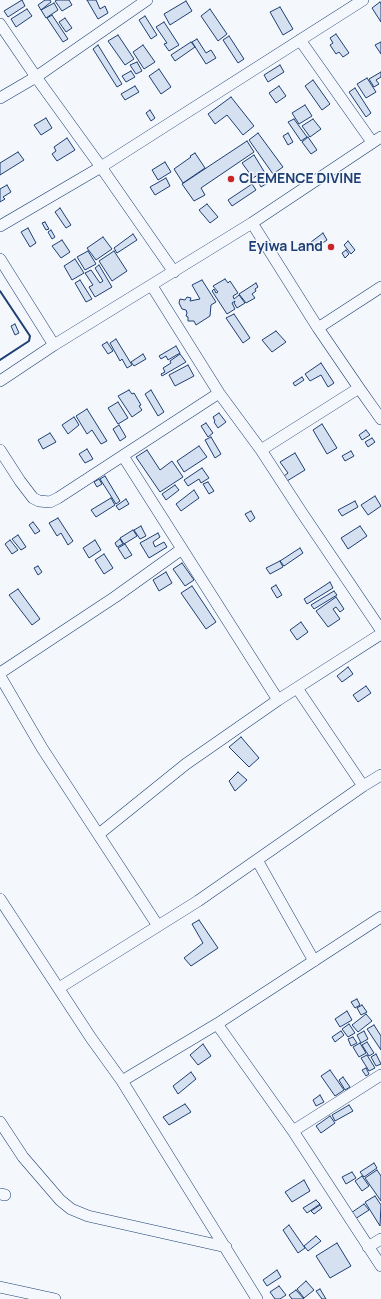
<!DOCTYPE html>
<style>
body{margin:0}
canvas{display:block;background:#f4f7fb}
</style>
<canvas width="381" height="1299"></canvas>
<script>
const ctx = document.querySelector('canvas').getContext('2d');
ctx.lineJoin = 'round';
function paint(path, color) { ctx.fillStyle = color; ctx.fill(path, 'evenodd'); }
const poly = rows => new Path2D(rows.map(r => 'M' + r).join(''));
function trace(path, color, width, dash) { ctx.strokeStyle = color; ctx.lineWidth = width; ctx.lineCap = dash ? 'butt' : 'round'; ctx.setLineDash(dash || []); ctx.stroke(path); }
function write(font, color, halo, rows, align = 'center') {
  ctx.font = font + ' Manrope,sans-serif'; ctx.lineWidth = 3; ctx.setLineDash([]); ctx.textBaseline = 'middle'; ctx.strokeStyle = halo; ctx.fillStyle = color; for (const [text, x, y, turn = 0] of rows) {
    ctx.save(); ctx.translate(x, y); ctx.rotate((+turn || 0) * Math.PI / 180); ctx.textAlign = isNaN(turn) ? turn : align; if (halo) ctx.strokeText(text, 0, 0); ctx.fillText(text, 0, 0); ctx.restore();
  }
}
const building = poly([
 [22,0,25,6,8,17,4,11,22,0],
 [45,0,50,0,51,2,41,10,38,5,45,0],
 [57,0,69,0,72,5,62,11,55,1,57,0],
 [87,0,96,0,100,9,105,6,108,13,98,19,87,0],
 [186,1,192,11,170,25,164,14,186,1],
 [380,2,381,4,381,22,372,8,380,2],
 [54,3,58,10,46,18,41,10,54,3],
 [280,7,293,29,283,35,270,12,280,7],
 [27,9,32,16,16,27,11,19,27,9],
 [210,9,227,34,218,41,201,16,210,9],
 [52,15,68,39,63,42,47,18,52,15],
 [145,16,157,35,151,39,139,20,145,16],
 [65,18,72,28,66,32,59,22,65,18],
 [164,22,179,45,169,51,164,44,167,43,156,27,164,22],
 [336,34,349,53,343,57,339,52,336,54,330,45,333,43,330,38,336,34],
 [118,35,134,59,125,65,108,41,118,35],
 [229,36,244,59,238,63,223,40,229,36],
 [197,39,206,53,211,50,216,58,206,64,192,42,197,39],
 [191,42,195,47,175,61,171,55,191,42],
 [381,42,381,54,375,45,381,42],
 [98,45,122,84,117,87,93,49,98,45],
 [143,45,155,62,144,69,133,52,143,45],
 [137,62,142,71,136,74,130,65,137,62],
 [280,65,284,72,268,82,264,75,280,65],
 [159,69,171,87,161,94,149,76,159,69],
 [131,71,135,77,126,82,122,76,131,71],
 [381,72,381,77,376,80,379,84,374,87,369,79,381,72],
 [367,78,376,92,366,98,357,84,367,78],
 [313,80,330,104,322,110,305,86,313,80],
 [135,86,139,92,125,100,121,94,135,86],
 [279,86,286,96,276,103,269,93,279,86],
 [355,88,371,113,366,117,349,92,355,88],
 [231,97,254,126,243,135,227,115,215,124,208,114,231,97],
 [305,105,312,116,299,124,292,113,305,105],
 [150,110,155,118,151,121,146,113,150,110],
 [46,118,52,128,41,135,34,125,46,118],
 [294,119,307,137,301,141,288,122,294,119],
 [313,119,321,129,310,137,302,126,313,119],
 [258,133,283,167,273,174,249,140,258,133],
 [288,133,293,142,288,145,283,136,288,133],
 [308,137,317,150,311,154,302,142,308,137],
 [67,138,75,150,57,161,52,154,56,151,54,147,67,138],
 [247,141,254,152,201,188,205,195,194,201,182,184,247,141],
 [18,152,24,160,0,175,0,163,18,152],
 [195,153,205,168,183,183,174,169,191,157,190,156,195,153],
 [254,155,265,173,260,176,258,175,253,178,242,163,254,155],
 [165,162,171,172,158,180,152,170,165,162],
 [266,174,271,181,261,187,257,180,266,174],
 [166,178,170,186,155,195,150,187,166,178],
 [252,184,256,190,232,206,228,200,252,184],
 [7,185,11,192,3,197,5,199,0,202,0,189,7,185],
 [207,204,218,217,210,223,199,210,207,204],
 [60,208,71,225,66,228,55,212,60,208],
 [45,222,49,229,46,230,42,223,45,222],
 [28,228,36,243,30,247,21,232,28,228],
 [51,230,55,237,52,239,48,232,51,230],
 [323,233,327,240,316,248,311,242,323,233],
 [133,234,137,240,117,253,114,248,133,234],
 [103,237,112,249,96,260,87,248,103,237],
 [62,240,70,252,61,258,52,246,62,240],
 [348,241,355,250,351,254,344,245,348,241],
 [346,250,349,254,345,258,342,253,346,250],
 [88,251,96,264,85,270,77,257,88,251],
 [114,251,127,271,112,281,99,261,114,251],
 [75,259,84,273,72,280,64,266,75,259],
 [99,265,112,287,95,297,89,287,93,285,85,273,91,270,100,283,103,281,95,268,99,265],
 [225,279,228,283,230,281,238,293,233,296,234,299,239,295,245,303,237,308,234,303,235,301,232,303,235,309,227,314,212,291,214,289,216,293,218,292,213,286,225,279],
 [80,280,92,299,86,302,75,283,80,280],
 [202,280,216,302,211,305,210,316,196,325,194,321,188,321,188,317,186,316,187,313,186,310,182,309,179,303,180,299,185,300,187,297,191,298,190,301,200,299,192,285,202,280],
 [256,283,258,287,255,289,256,291,252,294,255,298,246,303,239,294,256,283],
 [234,314,250,338,243,343,226,318,234,314],
 [15,324,19,333,15,335,11,326,15,324],
 [276,331,286,342,272,352,262,340,276,331],
 [116,339,132,365,127,368,122,359,120,361,110,343,116,339],
 [107,342,113,351,108,354,102,345,107,342],
 [176,346,180,353,168,360,166,356,161,359,159,356,176,346],
 [143,354,146,359,134,366,131,362,143,354],
 [180,354,186,362,162,376,161,374,165,372,163,368,171,363,170,361,180,354],
 [321,363,334,383,328,387,321,375,310,381,305,374,321,363],
 [188,365,194,376,175,386,169,375,188,365],
 [302,377,304,380,295,386,293,383,302,377],
 [129,390,132,394,134,393,141,405,139,406,142,410,132,417,118,396,129,390],
 [151,390,164,412,158,416,145,394,151,390],
 [118,402,128,418,118,424,108,408,118,402],
 [87,409,107,441,101,444,92,430,87,434,76,416,87,409],
 [219,413,226,422,218,428,214,422,215,421,213,417,219,413],
 [74,417,79,425,68,434,62,425,74,417],
 [206,423,213,433,208,437,201,426,206,423],
 [322,424,337,448,327,454,313,430,322,424],
 [119,425,126,437,120,441,113,429,119,425],
 [366,430,370,435,362,440,359,435,366,430],
 [50,433,56,442,43,449,38,440,50,433],
 [211,437,221,454,215,458,205,440,211,437],
 [372,438,375,442,368,447,365,442,372,438],
 [199,446,207,457,184,472,177,461,199,446],
 [87,449,93,459,85,463,79,454,87,449],
 [147,450,160,470,172,461,183,477,160,492,136,457,147,450],
 [351,451,354,456,345,461,342,456,351,451],
 [295,453,305,470,287,481,284,476,288,473,280,462,295,453],
 [202,468,209,478,201,483,199,479,188,486,184,480,202,468],
 [105,476,120,501,116,504,100,479,105,476],
 [99,479,102,484,97,487,94,482,99,479],
 [208,482,214,491,209,494,203,484,208,482],
 [175,485,179,490,166,500,162,494,175,485],
 [194,490,199,498,181,511,176,504,194,490],
 [375,496,381,506,368,515,361,505,375,496],
 [111,498,115,505,96,517,91,510,111,498],
 [126,499,129,504,119,510,116,506,126,499],
 [355,501,358,507,342,516,338,510,355,501],
 [251,511,255,518,250,522,245,514,251,511],
 [58,518,73,541,68,545,61,533,57,536,49,523,58,518],
 [33,522,40,531,35,534,29,525,33,522],
 [141,526,146,536,140,539,134,530,141,526],
 [360,526,367,536,348,549,341,538,360,526],
 [133,530,137,536,124,544,120,538,133,530],
 [158,533,160,537,153,542,155,547,164,542,167,547,149,558,140,543,158,533],
 [18,535,26,547,21,550,12,539,18,535],
 [120,539,123,544,117,547,115,543,120,539],
 [10,540,18,550,12,554,5,544,10,540],
 [95,540,101,550,89,558,83,548,95,540],
 [125,544,132,555,125,559,118,548,125,544],
 [300,548,303,553,284,566,280,561,300,548],
 [104,554,113,568,104,574,95,560,104,554],
 [280,561,283,567,270,574,266,568,280,561],
 [182,563,194,580,185,586,173,569,182,563],
 [38,566,42,572,38,575,34,568,38,566],
 [166,572,172,583,159,591,153,580,166,572],
 [330,582,333,588,307,604,304,599,330,582],
 [276,585,282,595,277,598,271,588,276,585],
 [192,586,216,622,206,629,181,593,192,586],
 [18,589,40,619,32,625,9,595,18,589],
 [334,591,337,595,314,609,311,605,334,591],
 [336,597,344,609,340,612,336,607,333,609,340,619,328,627,316,611,336,597],
 [301,622,308,632,297,640,290,630,301,622],
 [348,667,353,674,342,682,337,676,348,667],
 [366,686,371,693,358,702,353,695,366,686],
 [241,737,259,758,249,767,229,747,241,737],
 [238,772,247,780,235,791,229,781,238,772],
 [199,920,218,948,191,966,184,958,203,943,192,924,199,920],
 [357,999,360,1005,355,1008,351,1002,357,999],
 [362,1005,367,1012,361,1015,357,1008,362,1005],
 [347,1011,352,1020,340,1027,335,1019,347,1011],
 [366,1014,372,1021,358,1032,352,1025,366,1014],
 [349,1024,355,1033,348,1037,342,1029,349,1024],
 [374,1025,381,1036,381,1050,367,1029,374,1025],
 [341,1031,344,1035,335,1042,332,1037,341,1031],
 [364,1031,368,1039,361,1043,357,1035,364,1031],
 [353,1037,357,1043,351,1046,348,1039,353,1037],
 [367,1042,374,1053,369,1056,362,1045,367,1042],
 [360,1043,366,1053,359,1057,353,1047,360,1043],
 [203,1044,211,1056,198,1065,190,1055,203,1044],
 [376,1054,381,1064,376,1066,371,1057,376,1054],
 [367,1055,375,1068,369,1071,361,1058,367,1055],
 [366,1068,369,1074,366,1076,362,1070,366,1068],
 [330,1070,344,1090,335,1096,321,1076,330,1070],
 [191,1072,196,1079,178,1094,173,1086,191,1072],
 [343,1077,350,1087,345,1090,339,1080,343,1077],
 [320,1095,324,1102,316,1106,313,1100,320,1095],
 [185,1104,191,1112,169,1125,163,1117,185,1104],
 [349,1105,353,1111,335,1121,332,1115,349,1105],
 [330,1116,335,1123,321,1133,316,1126,330,1116],
 [374,1163,377,1168,364,1177,360,1172,374,1163],
 [377,1170,381,1176,381,1201,365,1178,377,1170],
 [352,1172,356,1178,346,1184,342,1177,352,1172],
 [362,1176,369,1186,362,1191,355,1181,362,1176],
 [304,1180,310,1191,292,1202,285,1192,304,1180],
 [375,1196,381,1205,380,1226,365,1202,375,1196],
 [316,1200,320,1204,307,1213,303,1208,316,1200],
 [364,1204,369,1210,355,1219,351,1213,364,1204],
 [320,1205,322,1208,314,1214,311,1211,320,1205],
 [289,1225,305,1248,298,1253,283,1230,289,1225],
 [316,1236,321,1241,308,1251,304,1246,316,1236],
 [337,1243,351,1266,330,1278,316,1256,337,1243],
 [277,1270,281,1277,267,1286,263,1280,277,1270],
 [306,1281,314,1290,304,1298,297,1289,306,1281],
 [279,1286,286,1295,280,1299,275,1299,270,1292,279,1286],
 [320,1289,326,1299,322,1299,316,1291,320,1289],
 [296,1290,304,1299,292,1299,289,1295,296,1290]
]);
paint(building, '#d5e0f0');
trace(building, '#1d3f73', 1);
const minor = poly([
 [0,24,36,77,101,167,174,272],
 [300,40,372,142],
 [0,98,36,77,147,0],
 [252,223,318,328,359,388,381,419],
 [0,226,101,167,363,0],
 [0,259,54,345],
 [152,286,219,393,261,450,302,513,381,630],
 [318,328,381,287],
 [0,381,54,345,252,223,381,137],
 [0,450,20,481,33,498,39,501,50,502,58,498,219,393],
 [261,450,359,388],
 [123,456,278,700],
 [0,673,115,597,182,549],
 [0,676,42,748,158,926],
 [297,688,363,786],
 [99,834,186,764,278,700,381,634],
 [257,860,314,961],
 [0,899,91,1038,122,1081,257,1299],
 [59,988,198,901,363,786,381,775],
 [217,1024,293,1131,381,1266],
 [122,1081,217,1024,381,917],
 [0,1122,23,1157,60,1200,71,1209,88,1216,226,1247],
 [293,1131,381,1075],
 [0,1194,5,1195],
 [368,1247,381,1239],
 [0,1287,55,1299]
]);
trace(minor, '#1d3f73', 12);
trace(minor, '#f4f7fb', 11);
trace(poly([
 [0,291,30,336,29,341,0,360]
]), '#1d3f73', 2);
for (const [x, y, r, color] of [
 [231,179,4,"#c62828"],
 [331,247,4,"#c62828"]
]) { const dot = new Path2D(); dot.arc(x, y, r, 0, 2 * Math.PI); ctx.fillStyle = color; ctx.fill(dot); trace(dot, '#f4f7fb', 1.5); }
write('bold 14px', '#1d3f73', '#f4f7fb', [
 ["CLEMENCE DIVINE",239,179],
 ["Eyiwa Land",323,247,"right"]
], 'left');
</script>
